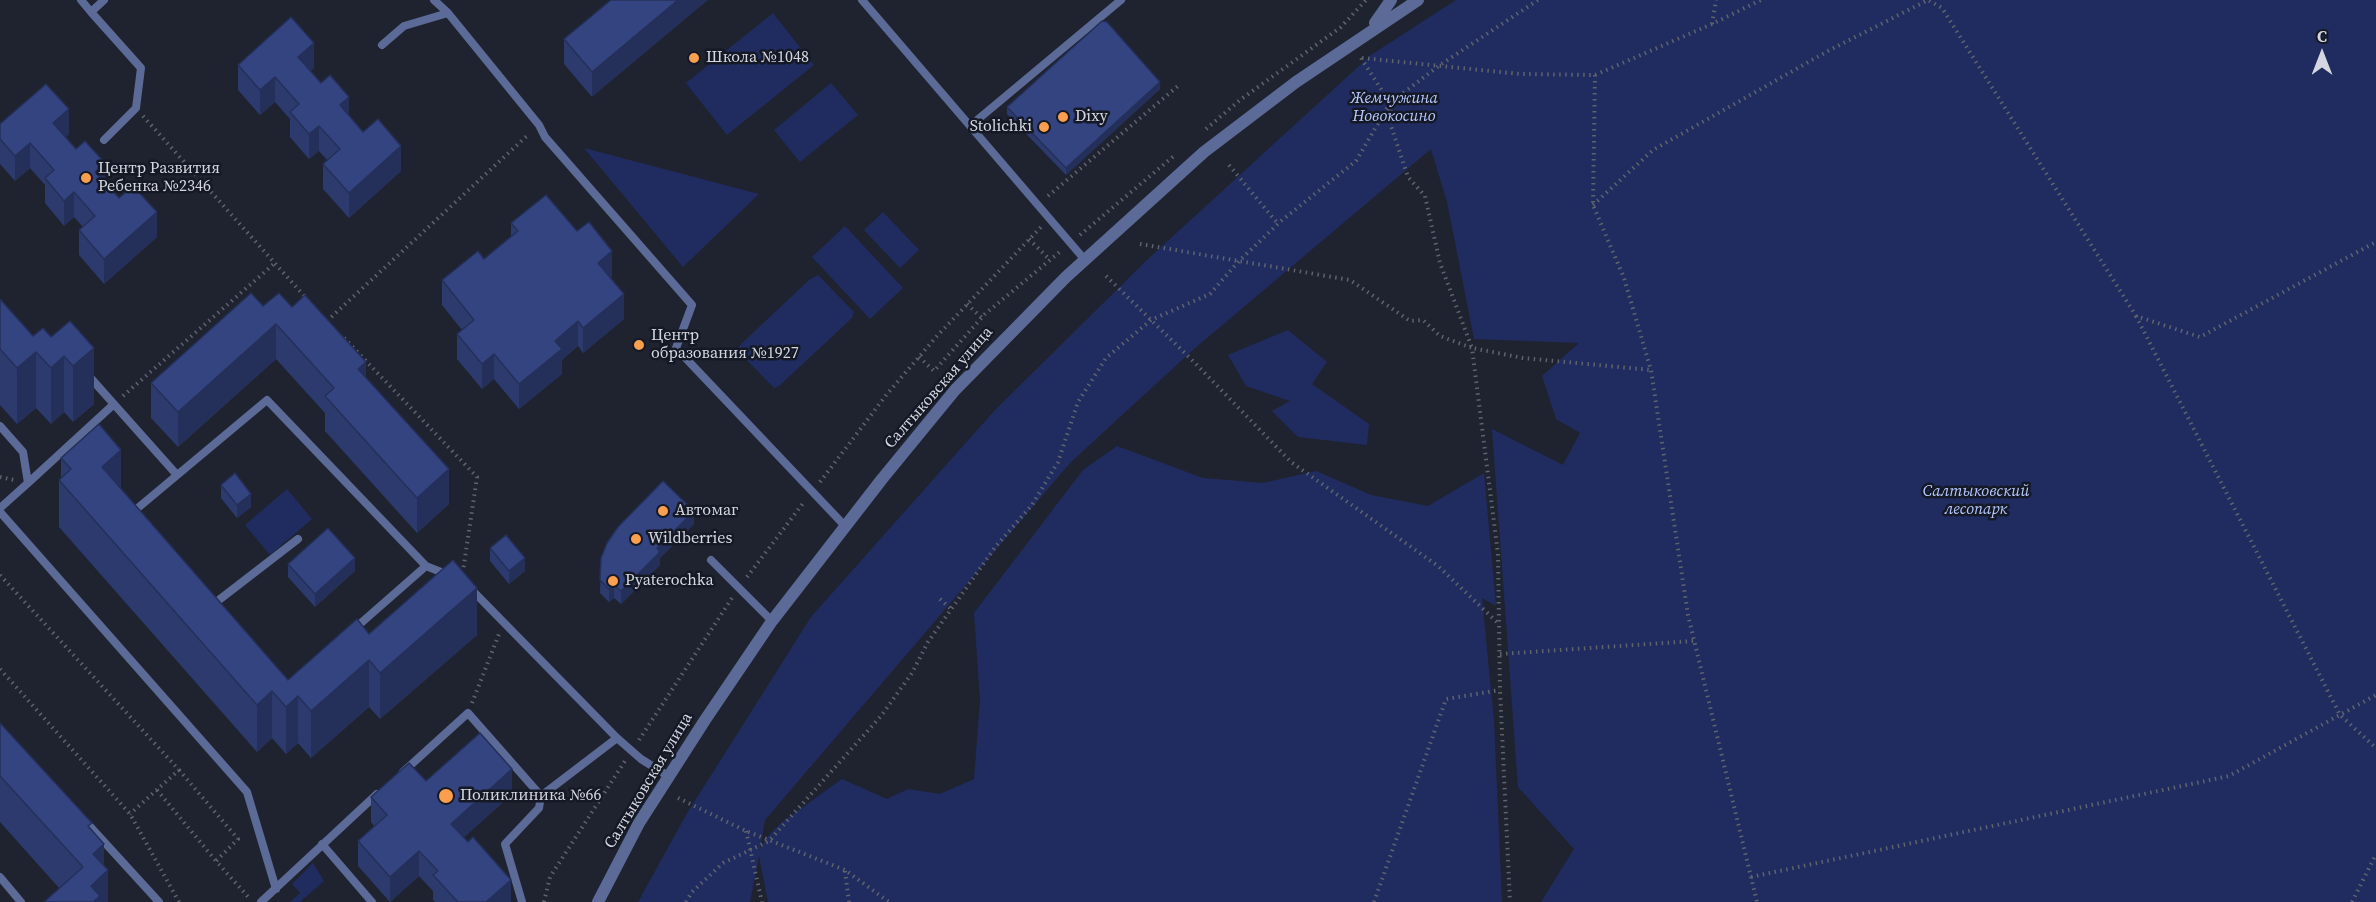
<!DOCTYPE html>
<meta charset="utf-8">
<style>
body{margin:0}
#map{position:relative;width:2376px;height:902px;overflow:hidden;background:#1f232f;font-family:"Source Serif 4",serif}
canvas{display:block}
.north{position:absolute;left:2292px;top:24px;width:60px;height:60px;-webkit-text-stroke:4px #151925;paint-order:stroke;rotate:0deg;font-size:16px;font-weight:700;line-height:24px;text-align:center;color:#d4d7df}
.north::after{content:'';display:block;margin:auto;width:21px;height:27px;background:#d4d7df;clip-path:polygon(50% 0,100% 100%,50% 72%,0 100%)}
</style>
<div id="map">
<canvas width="2376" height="902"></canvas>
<div class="north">С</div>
</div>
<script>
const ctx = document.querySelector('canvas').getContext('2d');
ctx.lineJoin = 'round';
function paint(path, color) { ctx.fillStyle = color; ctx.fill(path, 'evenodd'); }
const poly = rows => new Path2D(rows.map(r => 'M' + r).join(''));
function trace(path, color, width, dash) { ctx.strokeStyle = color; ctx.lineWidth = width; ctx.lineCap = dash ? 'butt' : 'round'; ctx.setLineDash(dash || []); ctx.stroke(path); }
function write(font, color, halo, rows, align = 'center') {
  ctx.font = font + ' "Source Serif 4",serif'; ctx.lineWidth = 5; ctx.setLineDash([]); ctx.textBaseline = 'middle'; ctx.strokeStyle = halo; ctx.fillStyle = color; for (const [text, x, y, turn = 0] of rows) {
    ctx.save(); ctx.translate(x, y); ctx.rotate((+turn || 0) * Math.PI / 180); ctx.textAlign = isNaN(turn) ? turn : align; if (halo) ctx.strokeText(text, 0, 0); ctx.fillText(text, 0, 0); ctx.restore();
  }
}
paint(poly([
 [1456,0,2376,0,2376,902,1541,902,1574,849,1518,787,1492,429,1563,465,1580,433,1556,419,1542,376,1579,343,1474,339,1447,202,1431,149,1194,349,1071,462,765,820,760,849,768,836,781,823,842,779,887,799,908,789,940,794,974,779,980,700,974,613,1083,470,1117,446,1203,478,1263,483,1316,471,1371,495,1428,506,1484,473,1496,606,1482,598,1494,721,1502,902,768,902,759,856,750,902,638,902,686,815,811,617,995,410,1148,259,1371,55],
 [773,13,814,65,727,135,686,83],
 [831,83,858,115,800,162,774,130],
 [584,148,759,194,683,267],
 [883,212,919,250,900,268,864,230],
 [845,226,903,288,870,319,812,257],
 [818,275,852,310,854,312,852,318,779,386,774,388,740,353,738,350,740,345,809,280],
 [1288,330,1327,362,1312,384,1369,424,1367,445,1298,437,1272,411,1290,401,1246,386,1228,355],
 [287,489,312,519,270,555,245,525],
 [313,863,324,881,300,902,290,902,300,893,292,884]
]), '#202c60');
trace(poly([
 [1712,24,1716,0],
 [1361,58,1390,103,1391,126,1408,177,1425,196,1440,263,1472,348,1523,358,1651,370],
 [1362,58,1520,74,1595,75,1712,24,1761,0],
 [1595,75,1593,205,1624,278,1651,370,1688,615,1757,902],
 [143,116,306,298],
 [1206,129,1240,100,1341,27,1366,0],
 [1229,165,1278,224],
 [1048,196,1178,86],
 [1593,205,1653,150,1828,51,1928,0,1942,8,2136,316,2200,337,2376,242],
 [1080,235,1175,155],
 [1029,239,1050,260],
 [1140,244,1350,280,1410,321,1423,320,1440,336,1472,348,1498,554,1500,690,1510,902],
 [1106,276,1195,363,1291,462,1438,566,1499,624],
 [967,304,982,318],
 [2136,316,2340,715,2376,748],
 [327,321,529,134],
 [344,338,477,477,463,571],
 [919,357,934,371,985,314,1062,250],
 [123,396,275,263],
 [0,477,14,480],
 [820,482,887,394,937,336,1041,227],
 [0,575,179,770,130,814],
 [747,577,804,502],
 [940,599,951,609],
 [1500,654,1694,641],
 [0,669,130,814,179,902],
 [472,703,499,634],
 [639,740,732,598],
 [179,770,238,839,216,861,250,899],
 [157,790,216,861],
 [678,798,746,831,845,870,889,902],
 [746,831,762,902],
 [845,871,849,902],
 [1751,877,2229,776,2376,695],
 [544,902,550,877,625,761],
 [686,902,692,892,723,863,769,841,881,716,912,673,928,642,996,546,1032,505,1058,462,1078,402,1106,358,1151,320,1210,294,1239,261,1281,221,1356,161,1390,103,1440,65,1538,0],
 [1374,902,1446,699,1500,690],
 [2352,902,2376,854]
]), '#5f636e', 4, [1.5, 4.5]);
trace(poly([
 [81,0,91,12,104,0],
 [434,0,448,13,539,125,545,137,692,305,676,348,845,526],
 [862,0,1085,260],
 [91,12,141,68,136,108,104,140],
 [382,45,404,26,448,13],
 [970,126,1121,0],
 [88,375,177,475],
 [0,426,23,452,28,483,0,508],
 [28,483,114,404],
 [0,512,247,792,276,889],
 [137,516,133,512,267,400,426,566,451,576],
 [711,560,772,621],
 [469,587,617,738,641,759,668,776],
 [215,603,298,539],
 [353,630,426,566],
 [403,772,468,713,541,796,617,738],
 [85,821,159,902],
 [322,844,372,902],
 [0,877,21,902],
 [261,902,377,794],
 [522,902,505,844,539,808,541,796]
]), '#5b6a97', 8);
trace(poly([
 [1375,23,1391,0],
 [598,902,639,823,705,720,772,621,882,479,955,390,1066,277,1204,152,1296,82,1418,0]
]), '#5b6a97', 12);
paint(poly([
 [611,0,592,97,564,64,564,39],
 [238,65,314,68,310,71,363,132,401,171,349,218,323,189,323,164,327,160,319,151,309,159,290,137,290,119,275,102,260,115,238,90],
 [1160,89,1066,175,1007,114,1007,107],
 [0,124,69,134,66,137,119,198,157,237,104,284,79,255,79,230,83,227,74,217,64,226,45,203,45,185,30,168,15,181,0,164],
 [511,223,612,276,610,278,624,319,583,353,578,346,562,360,562,374,519,409,494,379,482,389,457,359,457,334,462,330,442,305,442,280,484,259,511,236],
 [0,299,33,336,51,337,70,321,94,404,73,422,64,412,51,424,36,408,17,424,0,405],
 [263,306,292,307,366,377,449,504,417,533,325,431,325,413,276,359,178,447,151,418,151,383],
 [61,458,121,490,288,680,369,634,477,635,380,719,369,707,311,758,298,743,286,754,272,738,257,752,59,527,59,480,61,478],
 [221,485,251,507,237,518,221,498],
 [694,524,660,558,660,565,621,604,614,598,609,602,600,593,601,558],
 [490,548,525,571,509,584,490,561],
 [288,564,355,571,315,607,288,577],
 [0,723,92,830,104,867,108,902,59,888,0,822],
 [426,781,512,794,463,838,511,902,435,902,433,900,433,891,419,876,390,902,358,866,358,841,374,826,371,822,371,797]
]), '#2d3a6e');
paint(poly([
 [678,0,708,0,592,97,592,72],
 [314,43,314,68,298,82,298,57],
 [275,77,275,102,260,115,260,90],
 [1160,82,1160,89,1066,175,1066,168],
 [349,97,349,122,340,105],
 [69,109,69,134,53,148,53,123],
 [319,126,319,151,309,159,309,134],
 [30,143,30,168,15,181,15,156],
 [401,146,401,171,349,218,349,193],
 [105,163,105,188,95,172],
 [74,192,74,217,64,226,64,201],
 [157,212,157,237,104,284,104,259],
 [612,251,612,276,598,288,598,263],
 [624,294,624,319,583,353,583,328],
 [578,321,578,346,562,360,562,374,519,409,519,384,555,341],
 [276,324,276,359,178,447,178,412],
 [94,348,94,404,73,422,73,366],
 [36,352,36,408,17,424,17,368],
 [494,354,494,379,482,389,482,364],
 [64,356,64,412,51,424,51,368],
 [366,362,366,397,358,369],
 [121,450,121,496,102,467],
 [449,469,449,504,417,533,417,498],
 [251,494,251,507,237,518,237,505],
 [694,511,694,524,660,558,660,565,621,604,621,591,657,548],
 [355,558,355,571,315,607,315,594],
 [525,558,525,571,509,584,509,571],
 [614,585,614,598,609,602,609,589],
 [477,588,477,635,380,719,380,673],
 [369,660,369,707,311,758,311,711],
 [272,691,272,738,257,752,257,705],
 [298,696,298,743,286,754,286,707],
 [512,769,512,794,451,849,451,824],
 [104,844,104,873,108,870,108,902,91,902,91,886,93,854],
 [419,851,419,876,390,902,390,877],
 [511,880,511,902,486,902]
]), '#24305a');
const building = poly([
 [611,0,678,0,592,72,564,39,611,0],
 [291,17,314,43,298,57,321,83,330,75,349,97,340,105,363,132,378,119,401,146,349,193,323,164,340,149,319,126,309,134,290,112,299,104,275,77,260,90,238,65,291,17],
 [1102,21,1107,22,1160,82,1066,168,1007,107,1102,21],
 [46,84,69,109,53,123,76,149,85,141,105,163,95,172,119,198,133,186,157,212,104,259,79,230,95,216,74,192,64,201,45,178,54,170,30,143,15,156,0,139,0,124,46,84],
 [546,195,577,231,589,222,612,251,598,263,624,294,583,328,578,321,555,341,562,349,519,384,494,354,482,364,457,334,474,320,442,280,478,251,484,259,518,231,511,223,546,195],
 [251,293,263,306,279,293,292,307,305,295,366,362,358,369,449,469,417,498,325,396,334,388,276,324,178,412,151,383,251,293],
 [0,299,33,336,43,328,51,337,70,321,94,348,73,366,64,356,51,368,36,352,17,368,0,349,0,299],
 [99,424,121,450,102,467,288,680,357,619,369,634,453,560,477,588,380,673,369,660,311,711,298,696,286,707,272,691,257,705,59,480,71,469,61,458,99,424],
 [235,473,251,494,237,505,221,485,235,473],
 [663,481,694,511,657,548,660,552,621,591,614,585,609,589,600,580,601,558,607,543,618,527,663,481],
 [328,528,355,558,315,594,288,564,328,528],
 [506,535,525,558,509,571,490,548,506,535],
 [0,723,92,823,88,826,104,844,93,854,108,870,91,886,100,896,93,902,44,902,83,867,0,776,0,723],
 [480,733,512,769,451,824,468,842,473,837,511,880,486,902,458,902,433,875,438,871,419,851,390,877,358,841,387,815,371,797,409,763,426,781,480,733]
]);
paint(building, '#344480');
trace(building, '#24305a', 1.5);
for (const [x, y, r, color] of [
 [694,58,6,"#fa9f4e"],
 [1063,117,6,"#fa9f4e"],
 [1044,127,6,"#fa9f4e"],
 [86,178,6,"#fa9f4e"],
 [639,345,6,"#fa9f4e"],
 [663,511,6,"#fa9f4e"],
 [636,539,6,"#fa9f4e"],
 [613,581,6,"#fa9f4e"],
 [446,796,8,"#fa9f4e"]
]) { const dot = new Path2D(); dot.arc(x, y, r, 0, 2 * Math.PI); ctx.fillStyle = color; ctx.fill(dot); trace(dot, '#151925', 2); }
write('16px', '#d4d7df', '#151925', [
 ["Школа №1048",706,58],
 ["Dixy",1075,117],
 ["Stolichki",1032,127,"right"],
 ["Центр Развития",98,169],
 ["Ребенка №2346",98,187],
 ["Центр",651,336],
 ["образования №1927",651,354],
 ["Автомаг",675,511],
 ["Wildberries",648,539],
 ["Pyaterochka",625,581],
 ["Поликлиника №66",460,796]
], 'left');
write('italic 16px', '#b6c8ff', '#151925', [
 ["Жемчужина",1394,99],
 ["Новокосино",1394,117],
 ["Салтыковский",1976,492],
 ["лесопарк",1976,510]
]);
write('16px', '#d4d7df', '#151925', [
 ["Салтыковская улица",939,388,-49],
 ["Салтыковская улица",649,781,-59]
]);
</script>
